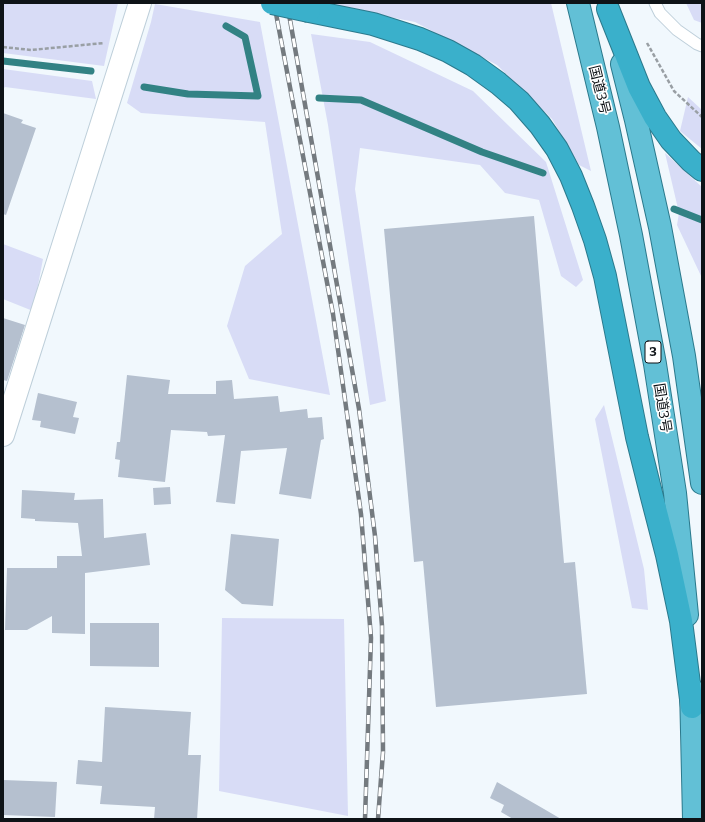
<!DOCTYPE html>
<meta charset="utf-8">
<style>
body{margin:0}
#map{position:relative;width:705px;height:822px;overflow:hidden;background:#f1f8fd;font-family:Bitter,serif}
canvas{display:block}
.frame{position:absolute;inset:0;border:4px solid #0e1317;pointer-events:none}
</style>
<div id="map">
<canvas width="705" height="822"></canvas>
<div class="frame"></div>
</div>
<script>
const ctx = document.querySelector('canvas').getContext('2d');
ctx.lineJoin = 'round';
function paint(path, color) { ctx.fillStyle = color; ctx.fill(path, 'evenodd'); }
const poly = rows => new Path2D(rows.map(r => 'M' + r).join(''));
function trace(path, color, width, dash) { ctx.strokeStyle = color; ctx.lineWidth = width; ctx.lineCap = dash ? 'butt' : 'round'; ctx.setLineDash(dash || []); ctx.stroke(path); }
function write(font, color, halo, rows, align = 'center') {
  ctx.font = font + ' Bitter,"Noto Sans JP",serif'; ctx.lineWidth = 3.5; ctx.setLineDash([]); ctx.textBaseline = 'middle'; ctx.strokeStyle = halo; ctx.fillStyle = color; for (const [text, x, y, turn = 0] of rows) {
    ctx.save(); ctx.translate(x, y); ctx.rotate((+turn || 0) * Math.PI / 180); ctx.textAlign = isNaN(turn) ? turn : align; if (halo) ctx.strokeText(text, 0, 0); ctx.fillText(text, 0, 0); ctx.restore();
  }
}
paint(poly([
 [3,3,118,3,104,66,3,53],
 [317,3,551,3,591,171,579,165,552,119,497,65,415,22],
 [686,3,702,3,702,23,694,20],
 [155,4,260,22,330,395,249,379,227,326,245,266,282,234,265,122,141,113,127,103,151,22],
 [311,34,370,42,473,91,546,162,583,280,576,287,561,276,539,200,505,193,480,165,360,148,355,189,386,401,370,405,328,125],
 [3,69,92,81,96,99,5,87,3,89],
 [688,97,702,110,702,149,680,131],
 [665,153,702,187,702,278,677,225,679,213],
 [3,244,43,259,33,311,3,299],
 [604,405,644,569,648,610,632,608,595,419],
 [222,618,344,619,348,816,219,791]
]), '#d8dcf6');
trace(poly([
 [3,61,91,71],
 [144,87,188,94,258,96,245,37,226,26],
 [319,98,361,100,482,152,543,173],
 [674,209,702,220]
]), '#328284', 7);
paint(poly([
 [3,113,23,120,21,123,36,128,6,215,3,214],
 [534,216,564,563,575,562,587,694,436,707,423,561,414,562,384,229],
 [3,318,25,325,7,381,3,380],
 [127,375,170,380,168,394,216,394,216,381,232,380,234,399,278,396,280,412,307,409,308,418,322,417,324,439,321,440,311,499,279,494,287,448,241,451,235,504,216,502,225,435,208,436,207,432,171,430,165,482,118,477,120,460,115,459,117,442,120,442],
 [38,393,77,402,73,417,79,418,75,434,40,427,41,421,32,420],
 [170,487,171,504,154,505,153,488],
 [22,490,75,493,74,500,103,499,104,538,146,533,150,565,85,573,85,634,52,633,52,616,27,630,5,630,7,568,57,568,57,556,82,556,78,523,35,521,35,519,21,518],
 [231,534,279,539,273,606,242,604,225,590],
 [90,623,159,623,159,667,90,666],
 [105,707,191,712,188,755,201,755,197,819,154,819,155,807,100,804,102,786,76,784,78,760,102,762],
 [3,780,57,782,55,817,3,815],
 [497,782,544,809,561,819,513,819,501,812,504,805,490,798]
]), '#b5c0cf');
const service = poly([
 [655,3,660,13,677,30,697,44,702,46]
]);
const minor = poly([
 [3,435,140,3]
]);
const trunk = poly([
 [578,3,608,127,631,235,655,364,675,493,687,615],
 [622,64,636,120,660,227,684,356,702,483],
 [691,688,694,819]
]);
const motorway = poly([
 [608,9,639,87,655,117,671,140,691,161,702,170],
 [309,11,373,24,420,39,448,51,473,65,498,83,519,101,540,125,557,149,571,176,583,206,595,240,605,276,637,437,652,497,667,555,681,621,692,707]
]);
trace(service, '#becfda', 13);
trace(minor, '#becfda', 24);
trace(trunk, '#2b798c', 24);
trace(motorway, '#2b798c', 24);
trace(poly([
 [647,43,674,91,702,117],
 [3,47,31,50,104,43]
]), '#999fa4', 2.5, [4, 2]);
trace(service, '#fff', 11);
trace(minor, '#fff', 22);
trace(trunk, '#62c0d6', 22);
trace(motorway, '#3ab0cb', 22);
const rail = poly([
 [274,3,333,314,361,514,371,638,365,819],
 [287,3,359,409,375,536,382,626,383,752,378,819]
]);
trace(rail, '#747a7f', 4.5);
trace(rail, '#fff', 3, [9]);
const motorwayBridge = poly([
 [272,3,309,11]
]);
trace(motorwayBridge, '#2b798c', 24, []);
trace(motorwayBridge, '#3ab0cb', 22);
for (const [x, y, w] of [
 [653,352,16]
]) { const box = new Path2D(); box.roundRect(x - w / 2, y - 11, w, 22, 3); ctx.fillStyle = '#fff'; ctx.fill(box); trace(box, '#0e1317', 1); }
write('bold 13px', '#0e1317', null, [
 ["3",653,352]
]);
write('14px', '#0e1317', '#fff', [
 ["国道3号",599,90,76],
 ["国道3号",662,408,81]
]);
</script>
